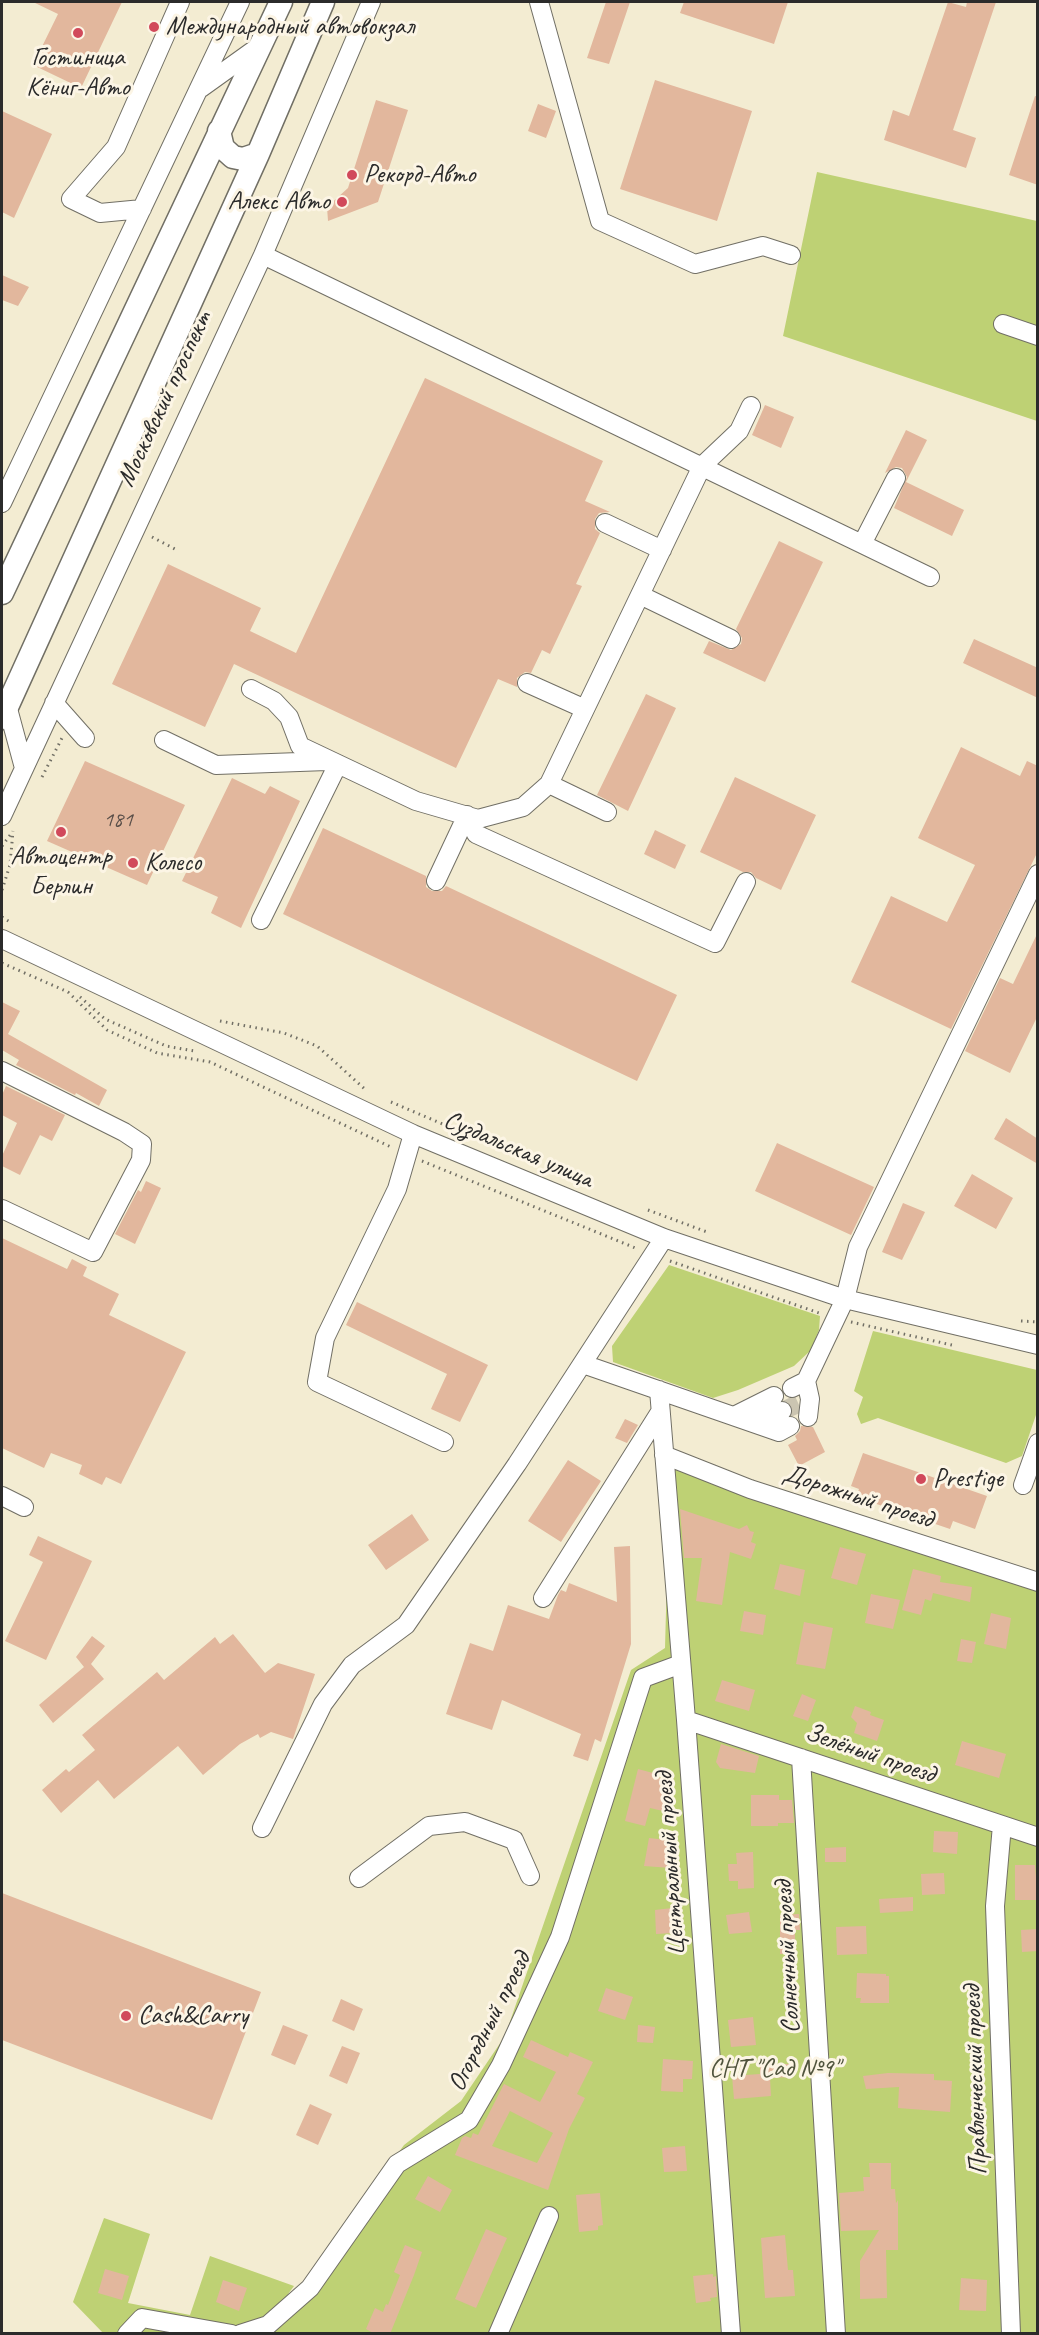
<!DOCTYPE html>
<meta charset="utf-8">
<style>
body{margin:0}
#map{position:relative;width:1039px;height:2335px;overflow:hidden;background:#f3ecd2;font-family:Caveat,sans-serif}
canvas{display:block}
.frame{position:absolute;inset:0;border:3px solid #2b2b2b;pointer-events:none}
</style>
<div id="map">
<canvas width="1039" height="2335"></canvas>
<div class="frame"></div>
</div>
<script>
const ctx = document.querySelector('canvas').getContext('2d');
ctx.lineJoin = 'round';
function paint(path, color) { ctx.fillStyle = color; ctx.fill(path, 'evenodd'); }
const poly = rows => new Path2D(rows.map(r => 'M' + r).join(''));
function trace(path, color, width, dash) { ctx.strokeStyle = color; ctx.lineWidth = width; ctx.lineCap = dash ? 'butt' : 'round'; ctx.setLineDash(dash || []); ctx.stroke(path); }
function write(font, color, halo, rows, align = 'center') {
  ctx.font = font + ' Caveat,sans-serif'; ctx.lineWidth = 6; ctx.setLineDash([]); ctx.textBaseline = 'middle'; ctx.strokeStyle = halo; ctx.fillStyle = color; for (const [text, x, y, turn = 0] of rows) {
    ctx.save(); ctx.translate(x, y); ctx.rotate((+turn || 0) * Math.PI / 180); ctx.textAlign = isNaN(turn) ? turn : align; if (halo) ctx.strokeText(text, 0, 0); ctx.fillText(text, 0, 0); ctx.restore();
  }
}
paint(poly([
 [817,172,1037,221,1037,421,783,336],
 [669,1265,820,1316,819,1330,811,1350,794,1366,738,1390,713,1398,613,1362,612,1346],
 [873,1331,1037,1370,1037,1412,1022,1456,1006,1463,878,1418,861,1424,857,1414,863,1397,854,1391],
 [670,1465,1037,1583,1037,2333,104,2334,73,2302,104,2218,150,2234,128,2303,190,2315,210,2256,294,2286,288,2294,303,2285,404,2145,461,2101,505,2036,631,1670,665,1648]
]), '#bed174');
paint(poly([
 [33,2,122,2,81,88,33,65,58,14],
 [606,2,630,2,609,64,587,58],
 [684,2,788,2,774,44,680,13],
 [948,2,966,7,967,2,996,2,953,130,976,138,966,168,884,140,893,110,909,116],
 [655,80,752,111,717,221,620,189],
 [1035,96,1038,97,1038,185,1009,175],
 [376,100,408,110,378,202,328,221,327,207,348,188],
 [538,104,556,111,546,138,528,131],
 [2,111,52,134,14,218,2,212],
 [2,275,29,287,18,306,2,300],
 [425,378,603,461,585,501,610,512,599,513,595,519,595,529,600,533,576,584,582,586,550,654,542,650,531,673,525,672,517,678,517,687,498,679,456,768,234,664,205,727,112,684,168,564,261,608,250,631,296,653],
 [765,405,794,417,781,448,752,435],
 [906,430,927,440,906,482,964,510,952,536,894,508,907,477,902,468,896,467,885,473],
 [779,541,823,562,765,682,703,653,709,641,731,650,741,644,742,638,736,629],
 [974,639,1038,668,1038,698,963,663],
 [646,694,676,708,628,811,597,795],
 [961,747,1020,776,1027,761,1038,766,1038,851,951,1029,851,982,891,896,947,922,975,865,918,838],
 [85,761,185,805,147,885,47,841],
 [735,777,816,815,781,890,756,878,751,872,743,872,700,852],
 [232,778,265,794,270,786,300,801,241,928,211,913,218,897,182,881],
 [323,828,426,876,426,887,432,891,442,891,446,886,677,995,637,1081,283,914],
 [655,830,686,845,675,869,644,854],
 [1038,932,1038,1015,1010,1073,965,1051,1000,978,1013,984],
 [2,1002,20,1011,8,1034,107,1090,99,1106,76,1093,75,1095,16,1065,19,1060,2,1050],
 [6,1086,65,1115,52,1141,40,1135,20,1175,2,1166,2,1156,17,1123,2,1115,2,1095],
 [1006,1118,1038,1139,1038,1164,994,1139],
 [777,1143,874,1187,851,1235,755,1191],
 [972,1174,1013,1198,996,1229,954,1206],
 [146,1181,161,1188,135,1244,115,1234,138,1190,141,1192],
 [903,1203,925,1212,902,1260,882,1252],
 [2,1238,67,1269,72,1259,87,1267,83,1276,119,1294,109,1315,186,1352,121,1484,106,1477,102,1485,79,1474,82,1465,51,1453,44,1468,2,1448],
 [357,1302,488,1365,460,1422,431,1409,447,1374,346,1325],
 [625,1419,638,1425,627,1443,615,1438],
 [801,1426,813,1427,825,1452,799,1466,788,1445,797,1440,795,1436,800,1431],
 [863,1453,987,1496,975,1529,953,1521,950,1529,856,1497,859,1489,851,1486],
 [568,1460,601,1481,561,1542,528,1521],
 [680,1509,739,1529,747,1525,750,1531,754,1532,751,1542,756,1544,751,1559,730,1552,722,1605,696,1601,702,1558,684,1558],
 [412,1514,429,1540,386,1570,368,1545],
 [38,1536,92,1561,46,1660,5,1641,43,1562,29,1555],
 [630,1546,631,1644,601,1742,595,1739,588,1761,573,1756,581,1734,502,1700,492,1730,446,1714,470,1643,493,1651,508,1605,549,1619,558,1595,561,1590,566,1592,569,1583,617,1602,614,1547],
 [840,1547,866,1554,857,1585,831,1578],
 [780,1564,805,1570,800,1596,774,1589],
 [913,1569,941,1576,940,1582,972,1587,970,1602,933,1593,931,1601,925,1599,921,1615,902,1610],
 [871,1594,900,1600,893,1629,865,1623],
 [744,1611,766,1615,763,1635,740,1631],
 [991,1613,1011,1618,1006,1649,984,1644],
 [804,1622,833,1628,825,1669,796,1664],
 [233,1634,265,1673,278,1663,315,1674,293,1739,271,1732,260,1738,258,1734,240,1744,203,1775,178,1746,114,1799,98,1780,61,1813,42,1790,66,1769,69,1772,95,1750,82,1735,157,1672,164,1680,215,1637,220,1644],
 [92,1636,105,1646,91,1664,104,1679,53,1723,39,1705,84,1667,76,1657],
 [961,1639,976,1642,972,1663,957,1661],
 [722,1680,755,1690,749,1711,715,1701],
 [802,1694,816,1700,808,1721,793,1716],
 [855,1706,871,1712,870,1715,884,1720,877,1741,854,1733,857,1723,851,1717],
 [962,1741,1006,1754,999,1778,955,1765],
 [721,1744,759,1756,755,1773,720,1768,716,1762],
 [638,1769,653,1773,656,1777,662,1778,664,1783,669,1784,663,1811,650,1808,645,1826,625,1821],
 [751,1795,779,1795,779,1800,792,1800,794,1823,778,1823,778,1826,751,1826],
 [934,1831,958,1832,957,1854,933,1852],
 [649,1838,667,1840,666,1844,673,1845,671,1868,644,1866],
 [846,1847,846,1862,825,1862,825,1848],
 [753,1852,754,1888,738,1889,738,1881,729,1881,728,1864,737,1864,736,1853],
 [1015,1865,1035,1865,1038,1900,1015,1900],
 [944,1873,945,1894,922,1895,921,1874],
 [2,1893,261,1992,212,2120,2,2040],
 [913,1897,913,1911,880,1913,879,1899],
 [672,1908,673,1933,656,1934,655,1910],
 [749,1912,752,1932,729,1934,726,1915],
 [799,1914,800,1930,795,1930,795,1954,780,1954,780,1915],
 [866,1926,867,1954,837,1955,836,1927],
 [1038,1929,1038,1951,1022,1952,1021,1930],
 [857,1973,886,1974,886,1976,889,1976,889,2003,860,2003,861,1998,856,1998],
 [606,1988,633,1997,625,2020,598,2011],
 [341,1999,363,2009,354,2031,332,2021],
 [753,2017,756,2045,731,2047,728,2020],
 [283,2025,308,2035,295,2065,271,2055],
 [638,2025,655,2027,653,2043,637,2042],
 [531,2040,568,2057,570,2052,593,2062,577,2094,585,2098,569,2129,548,2190,455,2155,462,2138,465,2136,471,2138,473,2133,478,2135,504,2084,540,2102,556,2072,523,2057],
 [510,2111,553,2133,537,2163,492,2146],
 [342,2046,360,2053,347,2084,329,2076],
 [663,2059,693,2061,692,2079,683,2079,683,2092,661,2091],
 [760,2064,791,2064,792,2077,770,2078,771,2096,734,2099,732,2076,760,2074],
 [888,2073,934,2074,934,2080,952,2081,950,2112,898,2108,899,2087,866,2089,863,2076],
 [310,2104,332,2114,318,2145,296,2135],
 [685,2146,687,2171,664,2172,662,2148],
 [869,2163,891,2163,891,2189,895,2189,896,2203,898,2200,898,2250,886,2250,887,2298,860,2299,860,2261,879,2230,841,2231,839,2193,864,2191,863,2177,870,2177],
 [428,2176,452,2190,440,2212,415,2199],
 [600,2193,603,2225,598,2226,598,2230,579,2232,576,2195],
 [486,2229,507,2238,476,2308,455,2299],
 [785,2235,788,2270,793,2270,795,2296,765,2298,761,2238],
 [405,2245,422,2252,414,2275,390,2334,375,2334,366,2329,375,2308,383,2312,386,2304,388,2305,400,2275,394,2272],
 [105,2269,129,2276,122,2300,98,2293],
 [713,2274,713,2277,716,2276,717,2297,710,2298,711,2301,696,2303,693,2276],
 [961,2278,987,2280,986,2311,959,2310],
 [223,2280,247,2288,239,2311,216,2302]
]), '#e2b79d');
trace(poly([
 [782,1411,800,1403]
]), '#cbc5b1', 18, [18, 9]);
const minor = poly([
 [539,2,600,221,695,264,763,246,791,255],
 [201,88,261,45],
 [142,209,100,213,71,199,116,147,180,2],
 [263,255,862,544,896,478],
 [1003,324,1038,336],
 [2,503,240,2],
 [605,523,662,550],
 [862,544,930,577],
 [640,595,731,639],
 [527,683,585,709],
 [251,689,274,701,289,717,300,746,416,801,478,819,523,807,549,784],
 [54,703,85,738],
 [7,705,24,768],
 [164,740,216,765,327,761],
 [607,812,549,784,702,466,739,431,751,406],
 [2,816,263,255,371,2],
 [436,881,467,815,476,834,715,943,746,882],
 [261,920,338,764],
 [2,939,413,1134,664,1238,845,1299,1038,1345],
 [2,1071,124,1132,142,1144,141,1160,93,1252,2,1209],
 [413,1134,397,1189,325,1338,317,1382,444,1442],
 [583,1364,779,1432,790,1426],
 [806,1381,810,1399,808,1417],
 [792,1388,806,1381,845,1299,858,1247,1038,874],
 [659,1390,686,1720,731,2334],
 [734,1416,774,1396],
 [755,1423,782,1411],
 [664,1455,750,1489,1038,1582],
 [1023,1485,1038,1443],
 [2,1496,24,1507],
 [543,1598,660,1412],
 [686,1720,1038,1837],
 [801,1758,836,2334],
 [1002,1825,995,1906,1011,2334],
 [262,1828,323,1704,352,1665,406,1625,517,1464,664,1238],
 [359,1878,429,1826,465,1822,514,1840,530,1876],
 [127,2334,142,2318,232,2334],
 [240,2334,268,2325,310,2288,397,2164,469,2120,501,2065,560,1937,643,1678,681,1664],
 [498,2334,549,2216]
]);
const major = poly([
 [219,131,223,148,233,157,243,159,258,154],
 [2,593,281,2],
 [2,718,258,154,323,2]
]);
trace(minor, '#716f65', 20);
trace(major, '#716f65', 25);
trace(poly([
 [152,537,175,549],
 [42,777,62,738],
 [2,846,11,834],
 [2,890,10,865,13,831],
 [2,917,10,922],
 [2,963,68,992,107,1030,157,1053,210,1062,391,1147],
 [80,997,105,1019,166,1046,194,1051],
 [220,1021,284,1033,317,1046,366,1090],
 [391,1102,520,1157],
 [422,1161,638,1249],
 [648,1210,707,1232],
 [670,1261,819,1313],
 [1021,1321,1038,1322],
 [851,1322,956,1346]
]), '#716f65', 3, [1.5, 4.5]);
trace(minor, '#fff', 18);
trace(major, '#fff', 22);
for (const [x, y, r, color] of [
 [154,27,6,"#d1495b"],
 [78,33,6,"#d1495b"],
 [352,175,6,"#d1495b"],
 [342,202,6,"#d1495b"],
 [61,832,6,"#d1495b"],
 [133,863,6,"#d1495b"],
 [921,1479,6,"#d1495b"],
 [126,2016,6,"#d1495b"]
]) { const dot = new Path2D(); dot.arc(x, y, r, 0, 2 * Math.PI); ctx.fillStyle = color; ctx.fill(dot); trace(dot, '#fcf5e5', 2); }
write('22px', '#594e48', null, [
 ["181",118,820]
]);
write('26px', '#2b2b2b', '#fcf5e5', [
 ["Международный автовокзал",166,27],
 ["Гостиница",78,58,"center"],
 ["Кёниг-Авто",78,88,"center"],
 ["Рекорд-Авто",364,175],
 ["Алекс Авто",330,202,"right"],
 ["Автоцентр",61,857,"center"],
 ["Берлин",61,887,"center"],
 ["Колесо",145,863],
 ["Prestige",933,1479],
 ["Cash&Carry",138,2016]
], 'left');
write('26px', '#2b2b2b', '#fcf5e5', [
 ["Московский проспект",165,399,-65],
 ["Суздальская улица",518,1150,23],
 ["Дорожный проезд",858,1497,18],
 ["Зелёный проезд",870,1754,19],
 ["Центральный проезд",671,1864,-94],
 ["Солнечный проезд",788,1957,-93],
 ["Огородный проезд",490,2022,-63],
 ["Правленческий проезд",976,2080,-92]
]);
write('26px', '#50543d', '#fcf5e5', [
 ["СНТ \"Сад №9\"",774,2069]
]);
</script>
